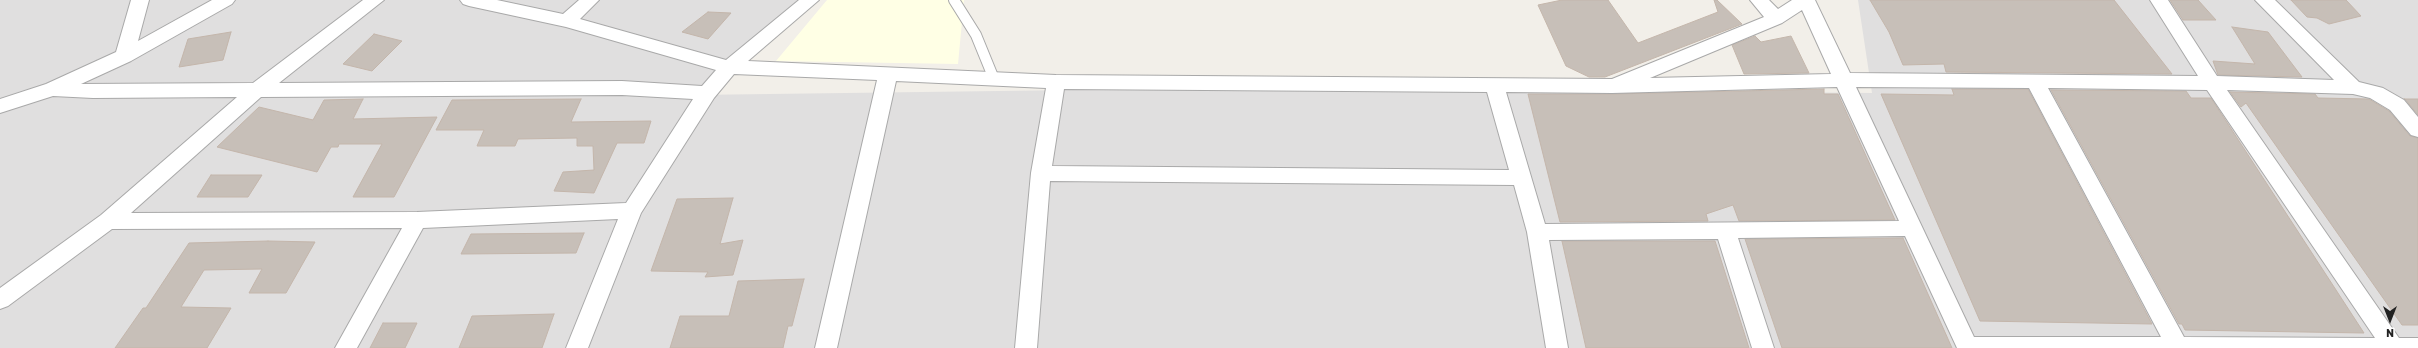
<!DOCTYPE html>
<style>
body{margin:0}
#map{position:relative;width:2418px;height:348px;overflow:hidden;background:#f2efe9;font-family:Rubik,sans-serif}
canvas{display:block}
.north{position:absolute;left:2370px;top:300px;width:40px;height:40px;-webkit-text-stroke:3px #fff;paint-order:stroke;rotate:180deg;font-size:11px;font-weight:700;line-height:16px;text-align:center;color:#222}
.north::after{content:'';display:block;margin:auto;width:14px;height:18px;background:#222;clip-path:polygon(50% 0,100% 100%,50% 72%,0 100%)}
</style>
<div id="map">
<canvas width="2418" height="348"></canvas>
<div class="north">N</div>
</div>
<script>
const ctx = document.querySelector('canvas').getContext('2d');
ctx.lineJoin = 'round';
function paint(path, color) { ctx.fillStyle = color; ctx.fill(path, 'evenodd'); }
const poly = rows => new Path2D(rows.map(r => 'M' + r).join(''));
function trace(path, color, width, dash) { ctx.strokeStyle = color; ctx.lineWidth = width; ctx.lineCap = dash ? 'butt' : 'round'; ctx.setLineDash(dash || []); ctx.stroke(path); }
paint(poly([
 [0,0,807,0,693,95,1303,87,1872,93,1858,0,2418,0,2418,348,0,348]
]), '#e0dfdf');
paint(poly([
 [827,0,964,0,958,64,776,61]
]), '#ffffe5');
const building = poly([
 [1562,0,1608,0,1638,43,1718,12,1714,0,1717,0,1742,24,1605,77,1589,77,1566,66,1538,5,1562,0],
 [1870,0,2114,0,2172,74,1946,72,1944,64,1903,65,1889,32,1870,0],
 [2170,0,2198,0,2216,20,2183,20,2170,0],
 [2291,0,2346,0,2361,16,2329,24,2317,18,2307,17,2291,0],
 [708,12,731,13,708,39,682,32,708,12],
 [2232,27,2268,32,2302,77,2218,75,2213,61,2255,64,2232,27],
 [231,32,223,60,179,67,188,39,231,32],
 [374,34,402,41,372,71,343,64,374,34],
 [1755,36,1761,42,1791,36,1809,73,1744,74,1732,45,1755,36],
 [1824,89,1824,94,1838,94,1895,220,1739,221,1733,205,1706,214,1708,221,1560,222,1528,94,1612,94,1824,89],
 [1952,89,2028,89,2152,324,1980,321,1881,94,1954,95,1952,89],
 [2051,90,2186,91,2191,98,2211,98,2364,333,2185,330,2182,324,2179,324,2051,90],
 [2230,92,2315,94,2318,98,2369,99,2389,111,2410,136,2418,138,2418,325,2402,325,2246,103,2241,107,2230,92],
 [363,99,353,119,437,117,394,197,353,197,382,144,339,144,338,147,331,147,317,172,217,147,259,107,313,120,324,100,363,99],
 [581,99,571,122,651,121,644,143,617,143,594,193,554,191,563,172,594,170,593,146,577,146,577,138,518,139,515,146,477,146,484,130,436,130,452,100,581,99],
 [2404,99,2418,99,2418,115,2405,99,2404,99],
 [211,175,262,175,248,197,197,197,211,175],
 [733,198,720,244,743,240,733,275,705,277,708,272,651,271,677,199,733,198],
 [584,233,576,253,461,254,471,234,584,233],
 [1903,238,1952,348,1782,348,1745,239,1903,238],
 [268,241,315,242,286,293,249,293,262,269,204,270,181,307,231,308,207,348,115,348,143,308,146,308,189,243,268,241],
 [1562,241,1715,241,1749,348,1586,348,1562,241],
 [804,279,792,326,788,326,783,348,670,348,680,316,729,316,738,281,804,279],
 [554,314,542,348,459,348,472,316,554,314],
 [383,323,417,323,405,348,370,348,383,323]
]);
paint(building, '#c7bfb8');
trace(building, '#c4b6ab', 1);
const lane = poly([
 [954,0,976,35,994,79]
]);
const street = poly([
 [131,0,149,0,138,41,212,0,235,0,232,4,131,61,81,84,253,83,363,0,384,0,279,83,622,81,702,86,716,70,566,27,469,6,463,4,460,0,497,0,563,14,579,0,599,0,580,19,726,60,799,0,819,0,748,61,1056,75,1612,79,1764,17,1750,0,1769,0,1778,9,1792,0,1815,0,1850,73,2198,76,2150,0,2168,0,2217,76,2334,80,2255,0,2275,0,2359,82,2383,88,2404,100,2418,117,2418,137,2411,135,2390,110,2370,98,2353,94,2227,90,2399,338,2418,338,2418,348,1957,348,1905,236,1738,238,1774,348,1752,348,1718,239,1549,240,1568,348,1546,348,1527,232,1514,185,1050,181,1037,348,1015,348,1031,173,1046,88,896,81,837,348,815,348,877,80,734,74,714,98,641,213,588,348,566,348,618,219,423,228,357,348,335,348,402,228,112,229,8,306,0,309,0,288,101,215,237,97,93,98,53,96,0,113,0,99,46,84,116,52,131,0],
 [1802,10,1831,74,1650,78,1782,23,1802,10],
 [1837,87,1899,221,1545,224,1506,92,1612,93,1837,87],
 [1856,87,2029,88,2161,337,1974,337,1856,87],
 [2048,88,2207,90,2375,338,2184,337,2048,88],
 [1064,89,1487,92,1509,170,1052,166,1064,89],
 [622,95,693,99,626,203,417,212,131,213,261,97,622,95]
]);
trace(lane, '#a9a9a9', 12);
trace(street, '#a9a9a9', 2);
trace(lane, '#fff', 10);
paint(street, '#fff');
</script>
